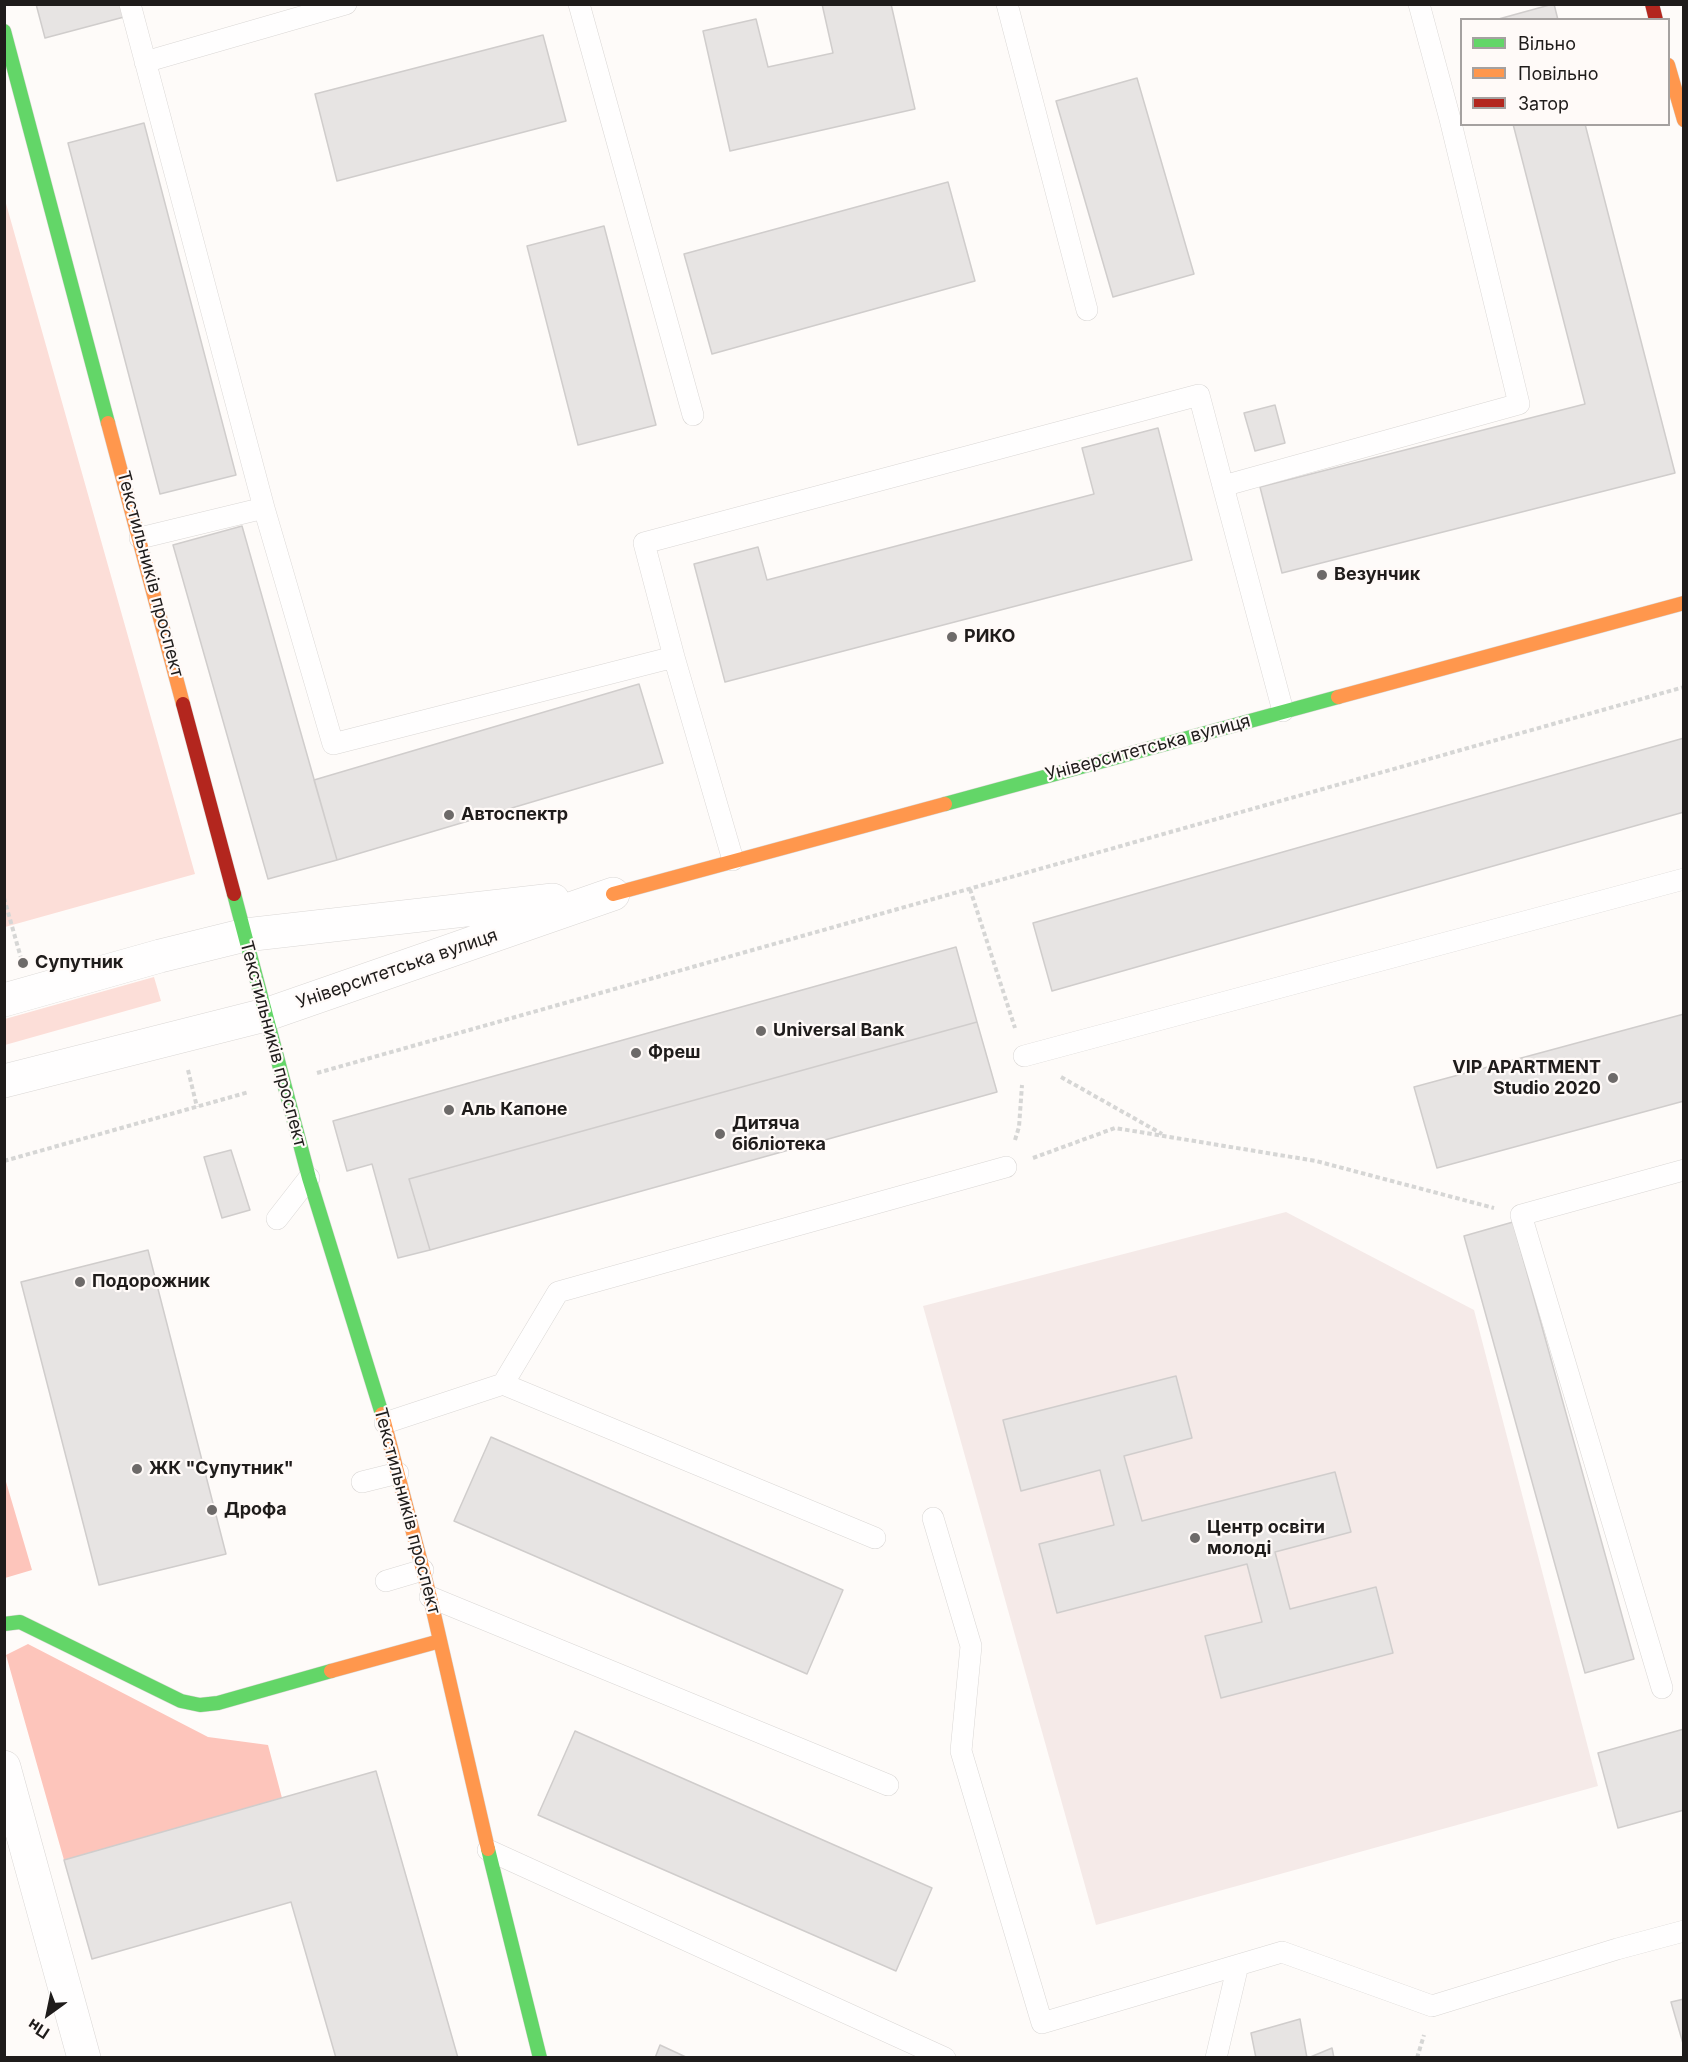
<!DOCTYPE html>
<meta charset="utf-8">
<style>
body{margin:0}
#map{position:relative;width:1688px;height:2062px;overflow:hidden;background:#fefbf9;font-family:Inter,sans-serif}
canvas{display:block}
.frame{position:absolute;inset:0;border:6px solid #1f1c1b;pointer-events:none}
.legend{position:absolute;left:1460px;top:18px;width:210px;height:108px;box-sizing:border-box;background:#fffaf8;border:2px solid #a5a1a0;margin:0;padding:8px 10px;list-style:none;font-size:18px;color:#1f1c1b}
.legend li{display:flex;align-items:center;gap:12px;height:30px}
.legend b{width:30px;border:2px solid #a5a1a0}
.north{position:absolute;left:18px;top:1984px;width:60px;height:60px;-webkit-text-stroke:4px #fffaf8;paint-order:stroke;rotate:213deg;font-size:16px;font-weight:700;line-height:24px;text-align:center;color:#1f1c1b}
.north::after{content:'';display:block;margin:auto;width:21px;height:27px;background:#1f1c1b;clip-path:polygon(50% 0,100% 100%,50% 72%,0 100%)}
</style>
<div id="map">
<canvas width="1688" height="2062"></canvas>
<div class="frame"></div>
<ul class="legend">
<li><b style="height:8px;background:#63d668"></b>Вільно</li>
<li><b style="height:8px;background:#ff974d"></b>Повільно</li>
<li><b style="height:8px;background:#b3261e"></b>Затор</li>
</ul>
<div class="north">Пн</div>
</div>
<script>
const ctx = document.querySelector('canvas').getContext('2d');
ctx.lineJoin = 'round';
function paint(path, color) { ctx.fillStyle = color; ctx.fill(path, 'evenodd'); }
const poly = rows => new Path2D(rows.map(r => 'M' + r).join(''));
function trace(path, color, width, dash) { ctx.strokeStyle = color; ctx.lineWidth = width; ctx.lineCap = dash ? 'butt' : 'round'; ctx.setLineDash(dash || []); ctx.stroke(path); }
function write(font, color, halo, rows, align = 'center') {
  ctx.font = font + ' Inter,sans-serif'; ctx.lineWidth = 4.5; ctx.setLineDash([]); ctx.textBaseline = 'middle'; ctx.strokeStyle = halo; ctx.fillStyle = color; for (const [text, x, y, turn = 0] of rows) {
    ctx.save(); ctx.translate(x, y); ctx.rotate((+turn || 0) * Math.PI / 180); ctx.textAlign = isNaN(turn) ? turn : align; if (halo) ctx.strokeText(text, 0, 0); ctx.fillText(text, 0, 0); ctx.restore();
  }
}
paint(poly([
 [1286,1212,1474,1310,1598,1786,1096,1925,923,1306]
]), '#f5eae8');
paint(poly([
 [5,200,195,874,5,927],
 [154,977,161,1001,5,1045,5,1019]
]), '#fcded8');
paint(poly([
 [4,1475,32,1570,5,1578,4,1578],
 [28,1644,208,1737,268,1745,282,1798,64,1860,6,1655]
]), '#fdc5bb');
const building = poly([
 [36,4,120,4,124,17,45,38,36,4],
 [822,4,891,4,915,109,730,151,703,31,756,19,768,67,833,53,822,4],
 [1554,4,1558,20,1495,20,1553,4,1554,4],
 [543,35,566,121,337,181,315,94,543,35],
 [1137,78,1194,274,1113,297,1056,101,1137,78],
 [144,123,236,475,160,494,68,143,144,123],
 [1513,124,1585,124,1675,473,1282,573,1260,487,1585,404,1513,124],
 [948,182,975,281,712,354,684,254,948,182],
 [604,226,656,425,578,445,527,246,604,226],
 [1275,405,1285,443,1255,451,1244,413,1275,405],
 [1158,428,1192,560,725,682,694,564,758,547,767,580,1094,494,1082,448,1158,428],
 [242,526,337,860,268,879,173,545,242,526],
 [639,684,663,763,337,860,314,780,639,684],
 [1684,738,1684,812,1052,991,1033,923,1684,738],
 [956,947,977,1022,409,1179,430,1250,398,1258,372,1164,347,1171,333,1121,956,947],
 [1684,1014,1684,1101,1437,1168,1414,1087,1684,1014],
 [977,1022,997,1092,430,1250,409,1179,977,1022],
 [231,1150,250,1210,222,1218,204,1157,231,1150],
 [1513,1222,1634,1659,1585,1673,1464,1236,1513,1222],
 [148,1250,226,1554,99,1585,21,1282,148,1250],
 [1176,1376,1192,1438,1124,1456,1142,1521,1335,1472,1351,1532,1275,1552,1290,1609,1376,1587,1393,1653,1221,1698,1205,1636,1262,1622,1247,1564,1057,1613,1039,1544,1114,1525,1100,1470,1021,1491,1003,1420,1176,1376],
 [491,1437,843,1590,807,1674,454,1521,491,1437],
 [1684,1729,1684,1810,1618,1828,1598,1753,1684,1729],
 [575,1731,932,1888,896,1971,538,1815,575,1731],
 [376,1771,458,2058,336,2058,291,1902,92,1959,64,1860,376,1771],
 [1684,1999,1684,2047,1671,2002,1684,1999],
 [1300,2019,1307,2058,1256,2058,1251,2033,1300,2019],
 [660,2045,688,2058,655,2058,660,2045],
 [1332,2048,1334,2058,1308,2058,1332,2048]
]);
paint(building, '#e7e4e3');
trace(building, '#d0cdcc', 1.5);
const lane = poly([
 [130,4,264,508],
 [579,4,693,415],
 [1007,4,1087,310],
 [145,62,346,4],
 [1223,486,1283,711],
 [140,538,264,508,333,744,674,657,644,543,1199,395,1223,486,1519,404,1450,119,1419,4],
 [674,657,733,860],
 [1024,1056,1684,879],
 [277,1219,309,1178],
 [503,1384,558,1292,1006,1167],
 [385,1423,503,1384,875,1538],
 [362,1482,398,1473],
 [933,1518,971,1646,961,1751,1042,2023,1282,1952,1432,2006,1617,1949,1684,1931],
 [386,1581,423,1570],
 [430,1597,888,1785],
 [1662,1688,1521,1215,1684,1170],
 [488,1850,945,2058],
 [1216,2058,1238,1965]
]);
const street = poly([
 [4,1000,160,956,245,935,553,900],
 [4,1081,265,1015,613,894],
 [4,1767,84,2058]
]);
const fast = poly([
 [4,31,108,423],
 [945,804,1338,697],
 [234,894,309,1178,382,1414],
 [4,1624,20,1622,181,1701,200,1705,218,1703,331,1671],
 [488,1849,540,2058]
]);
const slow = poly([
 [1668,65,1684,120],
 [108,423,183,704],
 [1338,697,1684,603],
 [613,894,945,804],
 [382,1414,430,1597,488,1849],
 [331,1671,440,1641]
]);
const jam = poly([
 [1652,4,1656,20],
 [183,704,234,894]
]);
trace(lane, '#dad7d5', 22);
trace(street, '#dad7d5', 34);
trace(fast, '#dad7d5', 15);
trace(slow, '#dad7d5', 15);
trace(jam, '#dad7d5', 15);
trace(poly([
 [970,889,1015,1028],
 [4,898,21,958],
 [188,1070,197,1107],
 [317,1073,1684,687],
 [1061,1077,1162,1134],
 [1015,1140,1019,1127,1022,1085],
 [1033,1158,1115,1128,1316,1161,1494,1208],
 [4,1161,249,1092],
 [1417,2058,1424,2035]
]), '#d6d6d5', 4, [4.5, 3]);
trace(lane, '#fffefe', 21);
trace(street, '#fffefe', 33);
trace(fast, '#63d668', 14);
trace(slow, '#ff974d', 14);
trace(jam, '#b3261e', 14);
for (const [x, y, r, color] of [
 [1322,575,6,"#6d6a69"],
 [952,637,6,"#6d6a69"],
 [449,815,6,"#6d6a69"],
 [23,963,6,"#6d6a69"],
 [761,1031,6,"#6d6a69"],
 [636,1053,6,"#6d6a69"],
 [1613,1078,6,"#6d6a69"],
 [449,1110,6,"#6d6a69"],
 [720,1134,6,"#6d6a69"],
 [80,1282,6,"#6d6a69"],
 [137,1469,6,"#6d6a69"],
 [212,1510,6,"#6d6a69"],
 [1195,1538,6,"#6d6a69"]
]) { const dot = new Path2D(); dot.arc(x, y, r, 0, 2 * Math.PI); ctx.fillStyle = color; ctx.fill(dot); trace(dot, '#fffaf8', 2); }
write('18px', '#1f1c1b', '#fffaf8', [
 ["Текстильників проспект",150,574,75],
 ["Університетська вулиця",1148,748,-15],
 ["Університетська вулиця",397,969,-19],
 ["Текстильників проспект",273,1044,75],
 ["Текстильників проспект",407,1511,75]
]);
write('bold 18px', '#1f1c1b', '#fffaf8', [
 ["Везунчик",1334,575],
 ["РИКО",964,637],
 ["Автоспектр",461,815],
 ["Супутник",35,963],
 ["Universal Bank",773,1031],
 ["Фреш",648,1053],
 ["VIP APARTMENT",1601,1068,"right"],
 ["Studio 2020",1601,1089,"right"],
 ["Аль Капоне",461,1110],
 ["Дитяча",732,1124],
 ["бібліотека",732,1145],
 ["Подорожник",92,1282],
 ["ЖК \"Супутник\"",149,1469],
 ["Дрофа",224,1510],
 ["Центр освіти",1207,1528],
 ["молоді",1207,1549]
], 'left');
</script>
